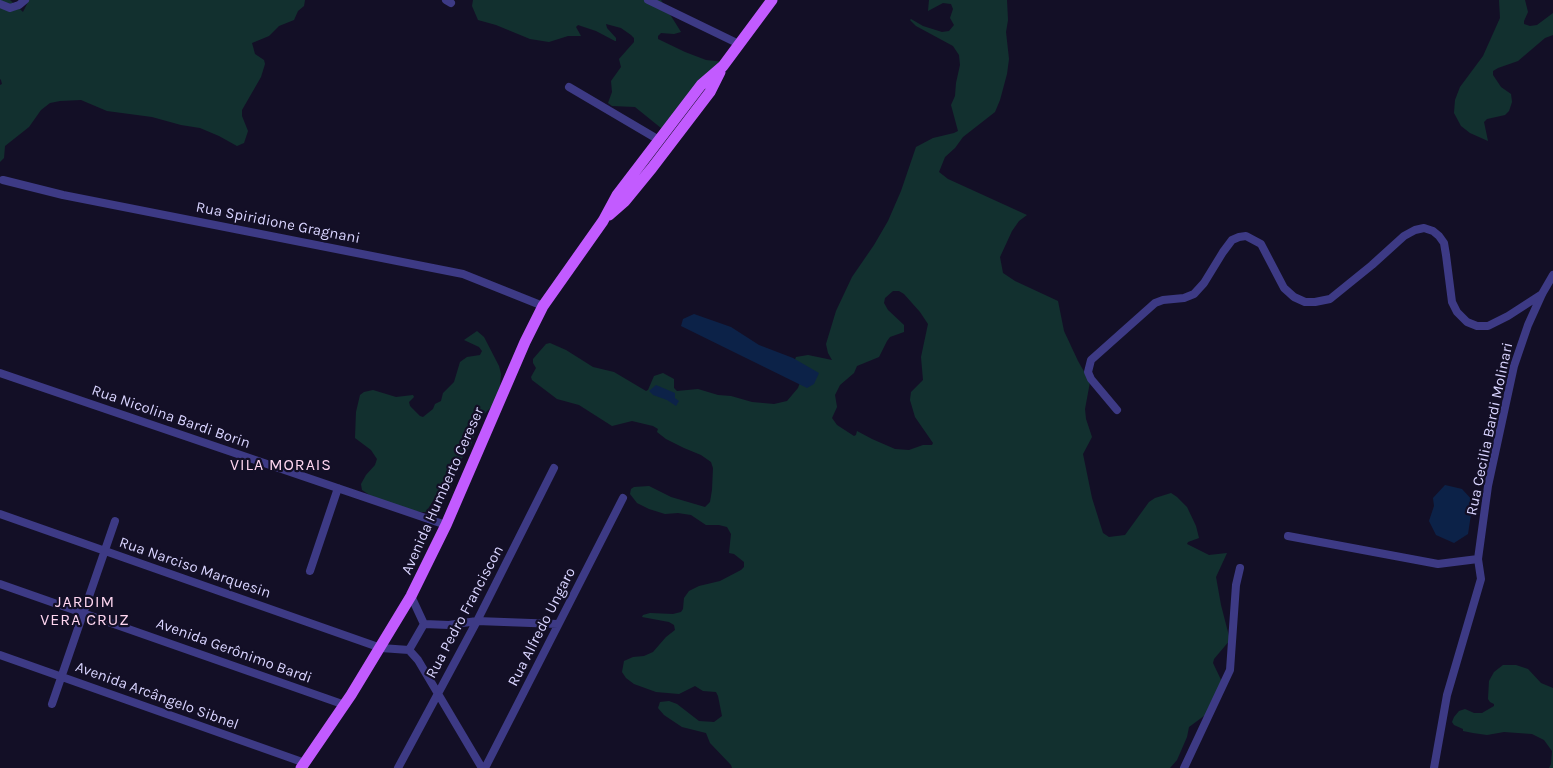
<!DOCTYPE html>
<meta charset="utf-8">
<style>
body{margin:0}
canvas{display:block;background:#130f26}
</style>
<canvas width="1553" height="768"></canvas>
<script>
const ctx = document.querySelector('canvas').getContext('2d');
ctx.lineJoin = 'round';
function paint(path, color) { ctx.fillStyle = color; ctx.fill(path, 'evenodd'); }
const poly = rows => new Path2D(rows.map(r => 'M' + r).join(''));
function trace(path, color, width, dash) { ctx.strokeStyle = color; ctx.lineWidth = width; ctx.lineCap = dash ? 'butt' : 'round'; ctx.setLineDash(dash || []); ctx.stroke(path); }
function write(font, color, halo, rows, align = 'center') {
  ctx.font = font + ' Karla,sans-serif'; ctx.lineWidth = 4.5; ctx.setLineDash([]); ctx.textBaseline = 'middle'; ctx.strokeStyle = halo; ctx.fillStyle = color; for (const [text, x, y, turn = 0] of rows) {
    ctx.save(); ctx.translate(x, y); ctx.rotate((+turn || 0) * Math.PI / 180); ctx.textAlign = isNaN(turn) ? turn : align; if (halo) ctx.strokeText(text, 0, 0); ctx.fillText(text, 0, 0); ctx.restore();
  }
}
paint(poly([
 [0,0,10,0,23,12,29,0,305,0,304,6,298,11,294,20,279,26,269,36,252,43,255,54,264,60,265,64,261,77,242,110,242,116,248,131,244,143,237,146,219,136,200,128,181,125,152,117,107,111,81,100,60,101,50,103,41,110,29,127,5,146,4,158,0,162,0,85,2,84,1,80,0,79],
 [473,0,661,0,681,32,674,34,661,33,658,36,658,39,685,52,706,60,724,62,669,127,661,128,635,107,612,106,608,103,612,92,611,81,621,67,619,59,634,42,634,38,631,35,621,28,606,24,607,28,616,38,616,41,615,41,596,31,578,25,576,27,581,36,568,36,549,42,530,39,496,25,478,20,472,6],
 [929,0,1007,0,1008,20,1006,32,1009,59,1007,74,1000,100,995,112,963,137,955,148,945,157,939,172,948,179,1027,215,1019,221,1012,231,1000,257,1003,273,1015,281,1058,301,1064,331,1078,361,1090,382,1085,409,1086,419,1092,437,1083,454,1092,498,1103,533,1109,537,1125,535,1149,502,1155,498,1171,493,1177,497,1187,507,1196,526,1199,538,1188,542,1187,544,1209,555,1227,553,1216,577,1221,605,1230,640,1214,659,1213,663,1222,682,1208,713,1189,727,1187,737,1177,760,1170,768,732,768,731,765,710,743,706,733,682,727,664,715,658,708,660,702,669,701,677,704,699,721,714,722,722,716,718,696,716,692,703,691,695,686,679,694,656,692,634,684,626,678,622,672,624,661,633,657,644,656,653,652,666,637,675,630,674,625,669,622,642,617,643,615,650,613,673,614,681,612,683,609,684,598,689,591,699,586,720,581,741,570,744,567,744,562,734,554,729,553,731,534,727,527,719,525,706,525,691,515,678,513,665,514,649,509,637,503,630,494,631,489,634,487,649,486,671,497,705,507,710,502,712,490,713,468,711,462,701,455,684,448,666,439,657,432,658,429,653,426,632,421,612,426,579,405,557,399,532,380,531,377,536,368,533,363,533,359,546,344,550,343,566,350,593,367,614,372,646,391,648,390,654,376,663,373,674,379,674,388,677,391,698,389,718,395,731,396,752,402,774,404,787,401,798,388,803,374,794,362,796,357,808,355,832,360,828,353,826,344,836,311,852,277,874,245,888,221,901,191,916,147,933,138,954,133,958,131,951,105,955,96,956,83,960,65,959,55,953,46,916,26,910,20,911,19,923,26,942,32,949,31,954,25,950,18,953,9,951,4,943,3,928,11],
 [893,291,899,291,904,294,920,312,928,324,921,357,923,380,911,392,910,400,915,417,933,443,932,445,923,445,909,450,895,449,872,439,857,431,856,435,854,436,837,425,832,418,837,407,835,395,840,385,854,373,857,366,879,357,887,341,890,337,904,332,904,325,888,310,884,303,885,298],
 [1499,0,1525,0,1528,12,1524,21,1524,24,1530,26,1537,25,1553,13,1553,35,1545,38,1518,61,1498,68,1493,71,1493,75,1501,87,1511,94,1512,102,1509,111,1505,115,1487,119,1484,122,1488,141,1470,133,1461,126,1454,113,1455,100,1460,87,1483,56,1500,18],
 [477,331,484,337,499,366,501,374,499,400,487,411,480,419,471,445,458,464,452,485,436,496,426,512,421,512,396,508,371,496,362,490,361,484,366,475,375,465,377,459,371,450,355,438,356,412,360,395,364,392,373,390,396,397,413,395,414,397,409,402,410,406,420,416,423,417,433,409,435,404,441,401,443,393,454,382,460,362,467,357,480,355,482,351,479,347,464,340],
 [1503,665,1516,665,1528,669,1541,683,1553,688,1553,768,1549,768,1551,764,1552,751,1544,740,1532,734,1504,732,1487,735,1473,733,1463,731,1463,729,1454,725,1452,722,1454,717,1459,711,1465,709,1474,713,1482,713,1494,706,1494,704,1490,702,1488,699,1489,681,1494,672]
]), '#12302f');
paint(poly([
 [694,314,731,327,759,345,793,358,819,373,814,384,807,388,681,326,683,319],
 [656,385,675,393,675,398,679,401,676,406,667,400,653,395,649,391],
 [1445,485,1462,489,1473,501,1468,534,1454,543,1436,535,1429,521,1434,506,1433,498]
]), '#0c2248');
trace(poly([
 [446,0,451,3],
 [648,0,739,44],
 [0,4,10,8,19,5,25,0],
 [569,87,659,140],
 [3,180,63,195,463,274,543,306],
 [0,373,446,525],
 [1117,410,1091,379,1088,372,1091,360,1155,303,1163,300,1184,298,1194,294,1204,283,1223,252,1232,240,1239,237,1246,236,1261,244,1284,288,1294,297,1305,302,1315,302,1330,299,1372,265,1404,236,1415,230,1424,228,1433,231,1439,236,1444,243,1446,255,1452,302,1457,312,1467,322,1477,326,1488,326,1508,316,1542,294],
 [0,514,381,648,409,650,418,660,482,768],
 [1288,536,1438,564,1478,559],
 [310,571,338,488],
 [0,584,345,705],
 [411,596,424,624],
 [424,624,449,625,477,621,558,624],
 [409,650,424,624],
 [0,655,305,763],
 [52,704,115,521],
 [398,768,477,621,554,468],
 [485,768,623,498],
 [1184,768,1230,670,1236,585,1240,568],
 [1434,768,1447,695,1481,579,1478,559,1488,486,1514,366,1528,325,1542,294,1553,275]
]), '#3d3a85', 8);
trace(poly([
 [609,215,625,201,652,168,710,92,720,72],
 [301,768,351,695,411,596,446,525,525,342,543,306,603,221,617,195,701,85,723,66,772,0]
]), '#c25bff', 11);
write('15px', '#d9d4ff', '#130f26', [
 ["Rua Spiridione Gragnani",278,223,11],
 ["Rua Nicolina Bardi Borin",171,417,19],
 ["Rua Cecilia Bardi Molinari",1490,429,-78],
 ["Avenida Humberto Cereser",443,491,-66],
 ["Rua Narciso Marquesin",195,568,19],
 ["Rua Pedro Franciscon",465,612,-62],
 ["Rua Alfredo Ungaro",542,627,-63],
 ["Avenida Gerônimo Bardi",234,651,20],
 ["Avenida Arcângelo Sibnel",157,696,20]
]);
ctx.letterSpacing = '1px';
write('16px', '#ffd6f0', '#130f26', [
 ["VILA MORAIS",281,465],
 ["JARDIM",85,602],
 ["VERA CRUZ",85,620]
]);
ctx.letterSpacing = '0px';
</script>
